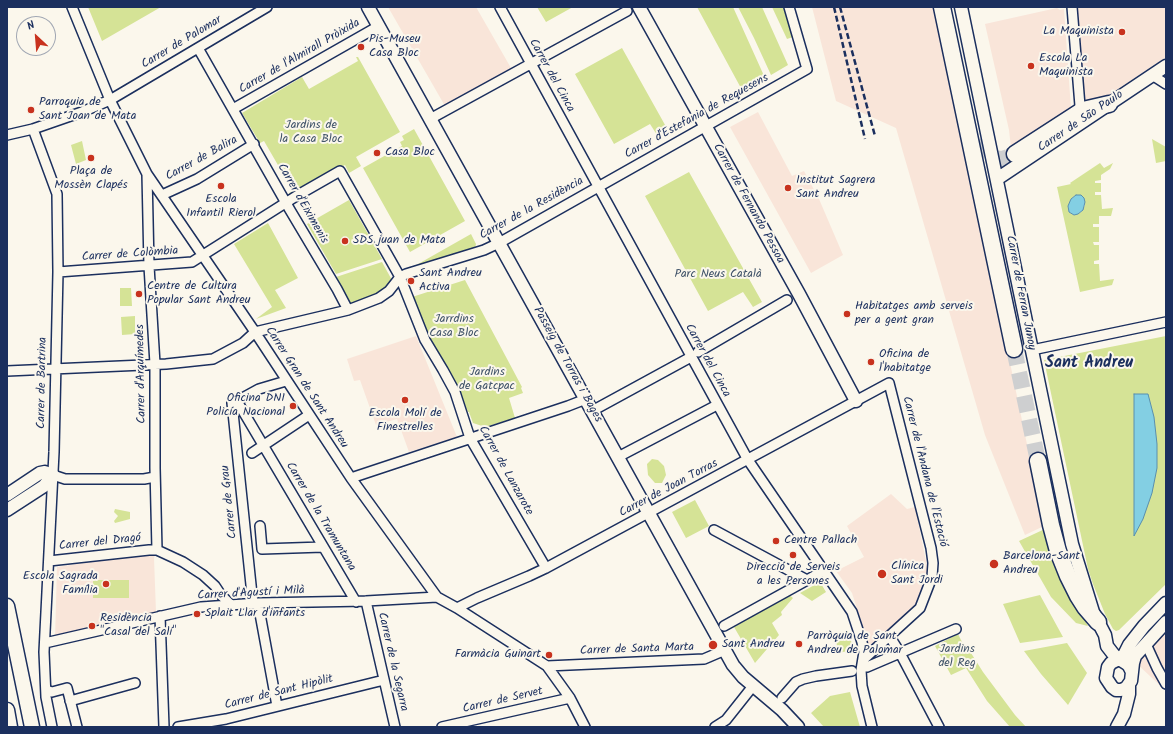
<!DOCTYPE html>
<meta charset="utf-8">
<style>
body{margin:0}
#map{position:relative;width:1173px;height:734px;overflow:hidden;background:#fbf7ec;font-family:Kalam,sans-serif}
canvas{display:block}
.frame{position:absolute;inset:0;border:8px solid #1b2f5e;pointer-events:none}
.north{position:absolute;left:16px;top:16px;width:40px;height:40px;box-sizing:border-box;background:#fbf7ec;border:1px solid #a1a7b3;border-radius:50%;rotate:334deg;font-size:11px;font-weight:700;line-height:16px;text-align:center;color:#1b2f5e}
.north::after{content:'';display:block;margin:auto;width:14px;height:18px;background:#c8321e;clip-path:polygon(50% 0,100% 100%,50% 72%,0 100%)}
</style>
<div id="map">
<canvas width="1173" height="734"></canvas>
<div class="frame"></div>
<div class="north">N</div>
</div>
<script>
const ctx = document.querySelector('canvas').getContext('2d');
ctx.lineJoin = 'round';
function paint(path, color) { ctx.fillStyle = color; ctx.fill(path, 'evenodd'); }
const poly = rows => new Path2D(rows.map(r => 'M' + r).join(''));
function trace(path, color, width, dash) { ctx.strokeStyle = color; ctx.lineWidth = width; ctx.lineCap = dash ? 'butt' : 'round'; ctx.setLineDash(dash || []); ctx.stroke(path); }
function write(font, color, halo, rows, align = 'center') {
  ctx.font = font + ' Kalam,sans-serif'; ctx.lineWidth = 4; ctx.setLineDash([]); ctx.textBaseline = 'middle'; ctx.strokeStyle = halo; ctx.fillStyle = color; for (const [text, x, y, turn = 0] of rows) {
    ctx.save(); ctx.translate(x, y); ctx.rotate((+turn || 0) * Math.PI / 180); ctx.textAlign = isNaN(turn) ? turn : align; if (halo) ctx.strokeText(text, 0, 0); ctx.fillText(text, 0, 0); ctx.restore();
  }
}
paint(poly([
 [388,7,476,7,511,68,445,106],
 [812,7,936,7,1044,526,1025,535,985,435,896,128,836,101],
 [1076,7,1166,7,1166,57,1109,95,1087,103,1084,103,1079,71,1082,65],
 [1057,8,1060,10,1064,9,1071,109,1011,148,1009,130,985,24],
 [758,112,792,176,804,171,819,199,843,255,811,273,730,127],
 [416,336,457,437,409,452,397,419,376,425,360,380,354,381,347,359],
 [891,494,907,509,915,507,928,571,915,606,870,649,852,593,836,571,864,557,847,526],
 [138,555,155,555,154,558,156,612,55,638,57,567],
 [1166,632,1166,691,1136,663]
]), '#f9e5d9');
paint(poly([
 [88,7,161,7,102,41],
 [537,7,573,7,546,22],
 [697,7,733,7,765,78,742,90],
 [738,7,762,7,788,65,771,75,754,38],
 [772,7,783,7,793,37,787,39],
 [622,48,669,132,659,138,650,124,614,144,575,74],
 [356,57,358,57,400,132,356,157,361,166,349,173,345,165,290,196,289,193,293,191,264,141,260,143,242,113,302,77,309,89,358,61],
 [414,129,465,221,410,252,363,168,402,146,400,142,404,140,402,136],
 [1152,139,1166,147,1166,161,1156,163],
 [82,141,86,160,76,164,71,145],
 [1100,163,1104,168,1113,163,1110,169,1101,175,1101,180,1095,181,1095,183,1101,183,1101,192,1095,192,1095,195,1101,195,1102,209,1113,208,1111,216,1099,216,1099,224,1093,224,1093,227,1099,227,1099,242,1093,242,1094,245,1099,245,1099,260,1094,261,1094,264,1099,264,1100,281,1114,279,1112,285,1080,292,1057,187,1071,184,1070,183],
 [1076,195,1085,205,1081,212,1074,215,1069,212,1068,208,1071,199],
 [689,172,762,302,753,307,743,292,708,311,645,196],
 [349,200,382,259,336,274,307,224],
 [268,223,298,278,275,290,286,308,256,319,272,307,234,244],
 [471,234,476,244,475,248,411,268],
 [382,262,393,282,382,293,350,305,336,277],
 [465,280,522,387,521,388,523,393,509,398,515,418,485,427,473,423,469,412,468,412,451,376,425,340,412,297],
 [120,288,131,288,132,306,120,306],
 [135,316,135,334,122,335,121,317],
 [1166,336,1166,584,1119,630,1116,631,1113,629,1105,614,1093,584,1088,569,1044,360],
 [652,459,658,460,664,466,666,475,662,483,655,483,648,475,647,464],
 [695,500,709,526,686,538,672,512],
 [115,509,130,512,130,519,115,523,114,521,118,516,114,512],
 [1047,528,1082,615,1088,626,1076,623,1051,597,1019,541],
 [93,580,129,580,129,598,93,598],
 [820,582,826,592,812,601,800,593],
 [788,594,793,598,781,612,782,615,772,623,779,635,755,663,734,627],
 [1040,595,1063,637,1020,643,1003,604],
 [849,631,853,650,838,653,835,633],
 [958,634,962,642,971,653,983,672,1015,715,1026,727,1010,727,987,701,966,668,951,675,935,646],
 [1067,643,1087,673,1068,705,1041,674,1024,651],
 [850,692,860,727,824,727,811,713,830,696]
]), '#d5e396');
const water = poly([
 [1076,195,1081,195,1084,198,1085,202,1083,210,1078,214,1074,215,1069,212,1068,206,1071,199,1076,195],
 [1134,394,1148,394,1154,417,1157,444,1157,468,1152,493,1143,519,1134,536,1134,394]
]);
paint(water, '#83cfe3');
trace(water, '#598fae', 1);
trace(poly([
 [976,142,984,153,991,158,1003,159,1015,154],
 [1014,349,1038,461]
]), '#cecfd0', 16, [16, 8]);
const street = poly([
 [72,7,110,100,147,174,255,332,351,478,437,597,457,608,547,666,570,698,585,727],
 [500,7,748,460,852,612,862,642,864,652,861,670,862,686,872,727],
 [1072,7,1080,106,1085,114],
 [198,48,290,210,337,289,348,310],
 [1152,75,1166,84],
 [233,109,379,26],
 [430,119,627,11],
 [33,129,57,194,58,272,54,452,44,652,46,697,52,727],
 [7,135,33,129,82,112,110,100,267,7],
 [147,174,149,266,155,364,155,468,157,550],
 [162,195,197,179,254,144],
 [58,272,192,262,298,195,340,171,400,277,425,340,443,370,455,392,470,438,546,568],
 [1032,350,1166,322],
 [698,352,787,300],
 [7,371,166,364,213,359,243,343,255,332,348,310,379,298,389,291,400,277,406,274,484,250,499,243,807,69,789,7],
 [237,401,259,389,286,381],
 [592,411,691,357],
 [252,453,309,415],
 [618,457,717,405],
 [53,475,65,479,144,479,155,477],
 [351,478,568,406,586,399],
 [260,526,262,549,323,547],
 [714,530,807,580],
 [49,561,149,550,157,550,183,562,203,575,215,586,221,595,231,605],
 [366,601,395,727],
 [258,603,277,706],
 [253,604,232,403,237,401,356,602],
 [457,608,477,598,529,576,546,568,889,383,931,548,933,563,932,577,920,608,863,660],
 [160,616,164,727],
 [724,626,818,574],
 [890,637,900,653,939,727],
 [45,643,201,607,258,603,366,601,437,597],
 [1146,644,1157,668,1166,684],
 [547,666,704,659,725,650],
 [867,667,956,629],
 [46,690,52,692,67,688,77,727],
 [782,698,796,682,803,679,816,676,852,671],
 [70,701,135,683],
 [178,727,226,719,384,680],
 [442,727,570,698],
 [715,727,726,720,753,686]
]);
const secondary = poly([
 [368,7,733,665,743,677,782,710,798,727],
 [639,7,799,294,856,401],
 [961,7,1072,544,1093,612,1105,635,1107,646,1114,655,1119,659,1127,664,1129,666,1132,672,1131,681,1126,688,1121,690,1116,690,1112,687,1106,678,1108,667,1111,663,1119,659,1121,657,1124,655,1129,645,1144,626,1166,603],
 [997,179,1166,66],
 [7,495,40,473,45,472,53,475,44,486,7,510],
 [1132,672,1133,663,1135,656,1166,622],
 [1117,727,1124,714,1129,694,1129,685]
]);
const primary = poly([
 [7,606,32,727],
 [7,710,10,727]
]);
const highway = poly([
 [942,7,1014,349],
 [1015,154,1083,110,1109,104],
 [1038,461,1051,525,1058,551,1068,576,1078,596,1085,607,1098,622]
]);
trace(street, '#1b2f5e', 12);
trace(secondary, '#1b2f5e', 15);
trace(primary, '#1b2f5e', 17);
trace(highway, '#1b2f5e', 19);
trace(street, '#fbf7ec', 9);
trace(secondary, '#fbf7ec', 12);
trace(primary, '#fbf7ec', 14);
trace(highway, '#fbf7ec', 16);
trace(poly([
 [834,7,865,139],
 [840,7,875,136]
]), '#1b2f5e', 2.5, [6, 3]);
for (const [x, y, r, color] of [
 [1122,32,4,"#c8321e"],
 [361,47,4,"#c8321e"],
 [1031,66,4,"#c8321e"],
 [31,110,4,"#c8321e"],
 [377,153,4,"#c8321e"],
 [91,158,4,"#c8321e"],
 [221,186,4,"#c8321e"],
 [788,188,4,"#c8321e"],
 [345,241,4,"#c8321e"],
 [411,281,4,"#c8321e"],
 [139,294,4,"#c8321e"],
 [847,314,4,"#c8321e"],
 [871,362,4,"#c8321e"],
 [405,400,4,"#c8321e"],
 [293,406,4,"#c8321e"],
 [776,541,4,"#c8321e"],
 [793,555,4,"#c8321e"],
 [994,564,5,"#c8321e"],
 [882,574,5,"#c8321e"],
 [106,584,4,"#c8321e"],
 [197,614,4,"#c8321e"],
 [92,626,4,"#c8321e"],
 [799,644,4,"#c8321e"],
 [713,645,5,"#c8321e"],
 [549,655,4,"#c8321e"]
]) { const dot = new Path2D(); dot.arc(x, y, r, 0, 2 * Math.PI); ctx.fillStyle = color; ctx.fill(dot); trace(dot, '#fbf7ec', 1.5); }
write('12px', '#1b2f5e', '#fbf7ec', [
 ["La Maquinista",1114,32,"right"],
 ["Pis-Museu",369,40],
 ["Casa Bloc",369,54],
 ["Escola La",1039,59],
 ["Maquinista",1039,73],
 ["Parroquia de",39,103],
 ["Sant Joan de Mata",39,117],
 ["Casa Bloc",385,153],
 ["Plaça de",91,172,"center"],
 ["Mossèn Clapés",91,186,"center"],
 ["Institut Sagrera",796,181],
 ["Sant Andreu",796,195],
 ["Escola",221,200,"center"],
 ["Infantil Rierol",221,214,"center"],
 ["SDS juan de Mata",353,241],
 ["Sant Andreu",419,274],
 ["Activa",419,288],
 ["Centre de Cultura",147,287],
 ["Popular Sant Andreu",147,301],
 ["Habitatges amb serveis",855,307],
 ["per a gent gran",855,321],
 ["Oficina de",879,355],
 ["l'habitatge",879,369],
 ["Oficina DNI",285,399,"right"],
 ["Policía Nacional",285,413,"right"],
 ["Escola Molí de",405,414,"center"],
 ["Finestrelles",405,428,"center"],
 ["Centre Pallach",784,541],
 ["Barcelona-Sant",1003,557],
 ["Andreu",1003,571],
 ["Clínica",891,567],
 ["Sant Jordi",891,581],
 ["Direcció de Serveis",793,568,"center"],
 ["a les Persones",793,582,"center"],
 ["Escola Sagrada",98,577,"right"],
 ["Família",98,591,"right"],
 ["Splait Llar d'infants",205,614],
 ["Residència",100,619],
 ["\"Casal del Salí\"",100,633],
 ["Parròquia de Sant",807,637],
 ["Andreu de Palomar",807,651],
 ["Sant Andreu",722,645],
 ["Farmàcia Guinart",541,655,"right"]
], 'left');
write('12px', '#1b2f5e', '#fbf7ec', [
 ["Carrer de Palomar",182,43,-31],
 ["Carrer de l'Almirall Pròixida",300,57,-30],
 ["Carrer del Cinca",551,76,61],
 ["Carrer d'Estefania de Requesens",697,117,-29],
 ["Carrer de São Paulo",1081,122,-34],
 ["Carrer de Balira",202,159,-29],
 ["Carrer d'Eiximenis",302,204,60],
 ["Carrer de Fernando Pessoa",748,204,61],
 ["Carrer de la Residència",532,209,-29],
 ["Carrer de Colòmbia",130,255,-4],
 ["Carrer de Ferran Junoy",1020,293,79],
 ["Carrer del Cinca",707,361,61],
 ["Passeig de Torras i Bages",567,365,61],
 ["Carrer d'Arquímedes",142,374,-91],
 ["Carrer de Bartrina",43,383,-89],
 ["Carrer Gran de Sant Andreu",306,388,57],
 ["Carrer de Lanzarote",505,471,61],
 ["Carrer de l'Andana de l'Estació",924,472,76],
 ["Carrer de Joan Torras",669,489,-28],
 ["Carrer de Grau",230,502,-96],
 ["Carrer de la Tramuntana",320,517,59],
 ["Carrer del Dragó",100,543,-6],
 ["Carrer d'Agustí i Milà",251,594,-3],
 ["Carrer de Santa Marta",637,650,-2],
 ["Carrer de la Segarra",392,662,77],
 ["Carrer de Sant Hipòlit",279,693,-14],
 ["Carrer de Servet",503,701,-13]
]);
write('12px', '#405369', '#fbf7ec', [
 ["Jardins de",311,126],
 ["la Casa Bloc",311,140],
 ["Parc Neus Català",718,275],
 ["Jarrdins",454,320],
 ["Casa Bloc",454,334],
 ["Jardins",487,373],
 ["de Gatcpac",487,387],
 ["Jardins",957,650],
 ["del Reg",957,664]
]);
write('bold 16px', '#1b2f5e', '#fbf7ec', [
 ["Sant Andreu",1089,364]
]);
</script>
